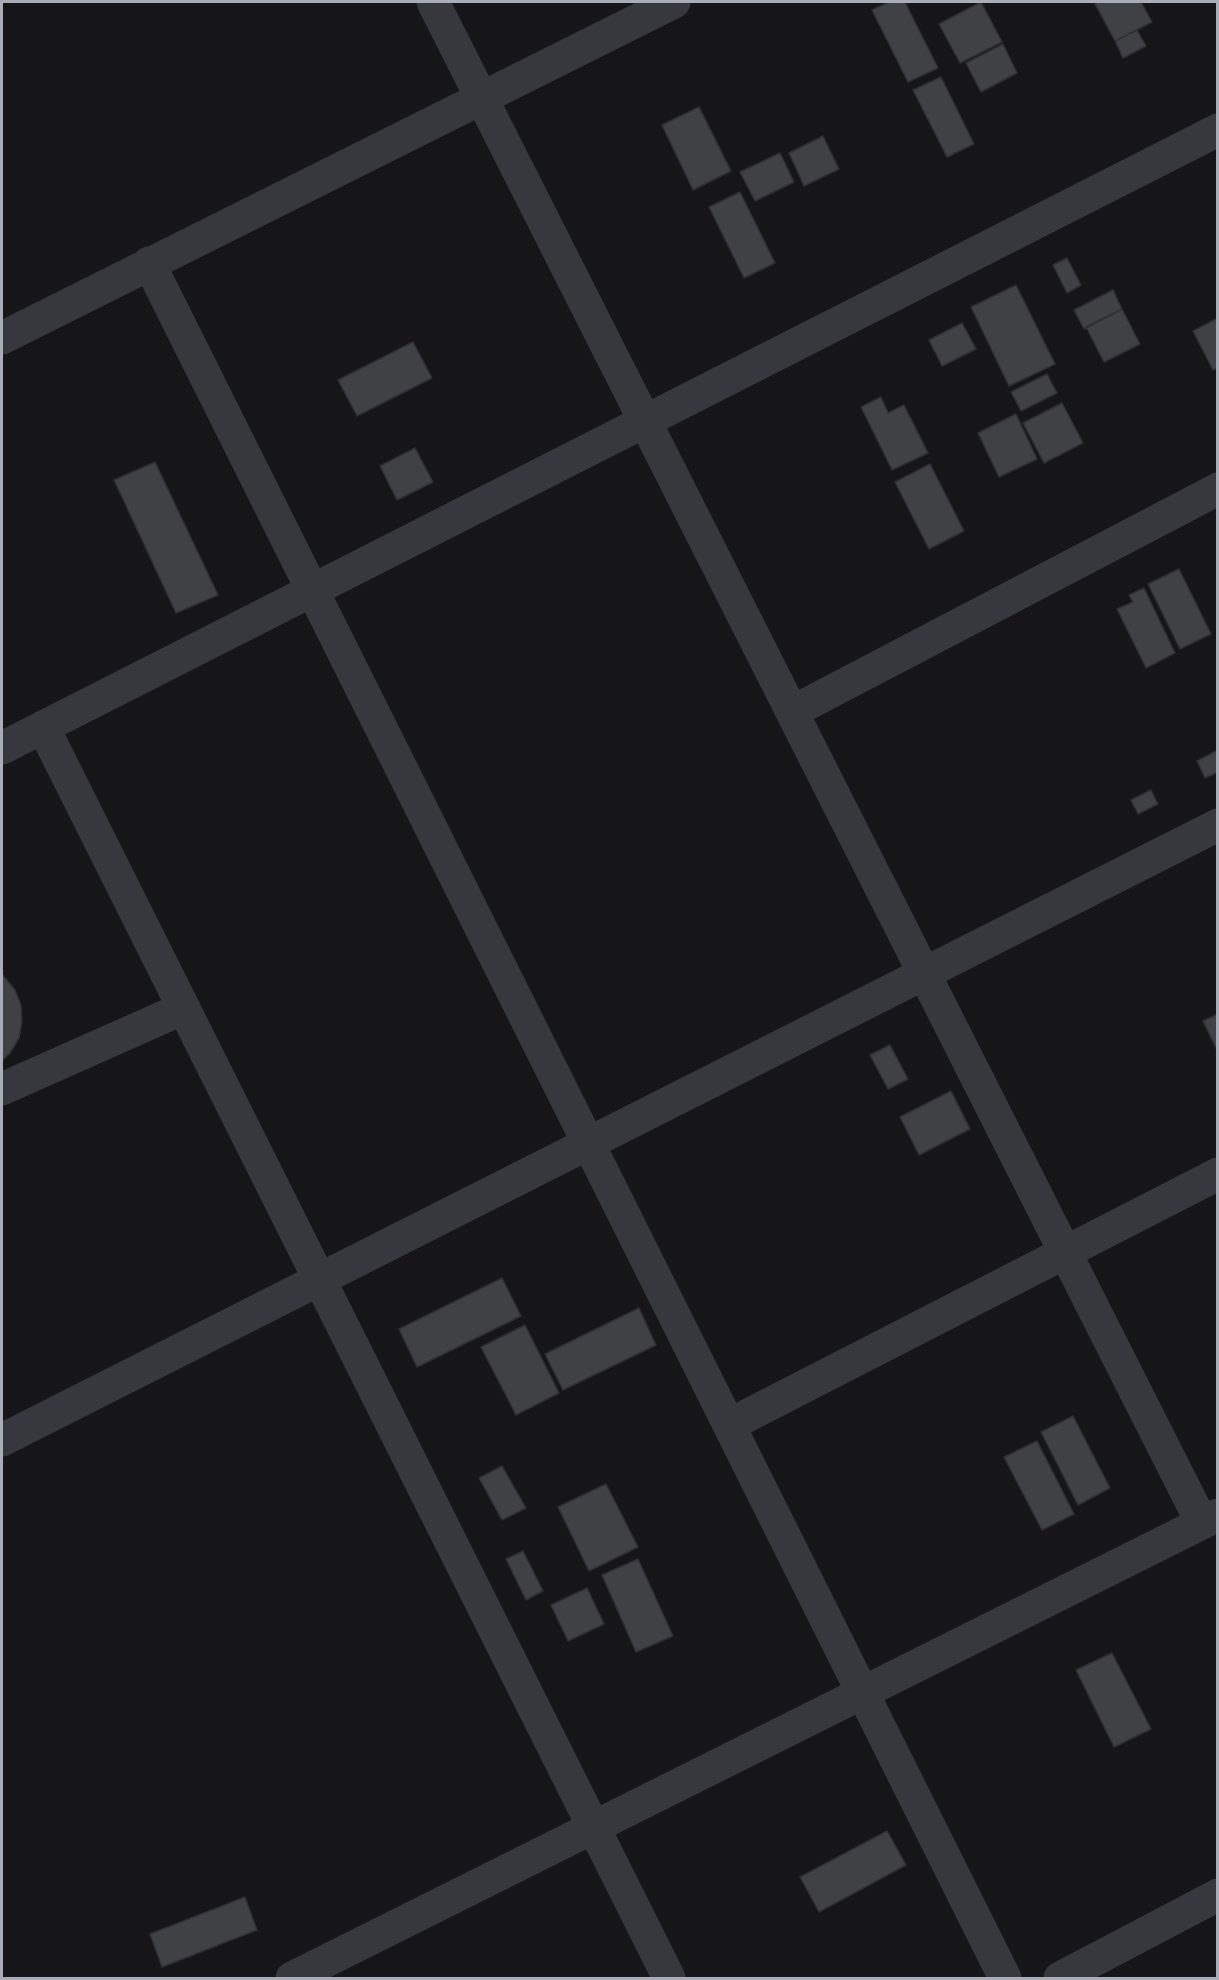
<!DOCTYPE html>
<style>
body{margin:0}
#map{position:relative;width:1219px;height:1980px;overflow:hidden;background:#161618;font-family:"PT Sans",sans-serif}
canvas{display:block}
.frame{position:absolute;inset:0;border:3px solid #a8adb8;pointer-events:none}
</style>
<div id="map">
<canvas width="1219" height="1980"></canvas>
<div class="frame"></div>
</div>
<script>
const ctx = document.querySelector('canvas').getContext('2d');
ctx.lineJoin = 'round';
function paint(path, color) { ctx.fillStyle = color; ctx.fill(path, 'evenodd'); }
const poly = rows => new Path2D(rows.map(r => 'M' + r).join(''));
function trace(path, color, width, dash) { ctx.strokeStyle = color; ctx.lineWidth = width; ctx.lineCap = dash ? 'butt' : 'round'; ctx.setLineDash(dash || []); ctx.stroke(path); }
const building = poly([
 [889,2,905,2,938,68,908,82,872,10,889,2],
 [981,2,1002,42,960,63,939,24,981,2],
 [1094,2,1141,2,1152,22,1115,41,1094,2],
 [1137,30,1146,46,1123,58,1115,41,1137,30],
 [1003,44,1017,73,981,92,966,63,1003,44],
 [941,77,974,144,947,157,913,90,941,77],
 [699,107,731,171,693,190,662,125,699,107],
 [823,136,839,169,804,186,789,153,823,136],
 [780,153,794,182,755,201,740,172,780,153],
 [740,192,775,263,744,278,709,207,740,192],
 [1067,258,1081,285,1067,293,1053,265,1067,258],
 [1016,285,1055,364,1009,386,971,307,1016,285],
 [1113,290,1122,309,1084,329,1074,310,1113,290],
 [1122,309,1140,344,1104,362,1086,327,1122,309],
 [1218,318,1218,368,1213,370,1193,331,1218,318],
 [962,323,976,349,942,366,929,340,962,323],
 [413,342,432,378,357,416,338,380,413,342],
 [1047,374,1057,393,1021,411,1011,392,1047,374],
 [881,397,888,413,904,405,928,453,892,470,861,407,881,397],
 [1062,403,1083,443,1044,463,1023,423,1062,403],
 [1016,414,1037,459,999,477,978,433,1016,414],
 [415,448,433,482,397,500,380,466,415,448],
 [155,462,218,595,176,613,114,480,155,462],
 [930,464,964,531,929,549,895,482,930,464],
 [1179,569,1211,634,1180,649,1148,584,1179,569],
 [1144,588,1175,653,1146,668,1117,609,1133,602,1129,595,1144,588],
 [1218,750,1218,772,1205,778,1197,761,1218,750],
 [1151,790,1158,804,1138,814,1131,800,1151,790],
 [2,974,15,990,21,1005,22,1022,19,1038,10,1053,2,1061,2,974],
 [1218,1014,1218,1052,1203,1021,1218,1014],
 [890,1045,908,1079,888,1089,870,1055,890,1045],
 [951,1091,970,1129,919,1155,900,1117,951,1091],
 [502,1278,521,1316,417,1367,399,1329,502,1278],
 [639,1308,656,1345,563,1390,545,1354,639,1308],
 [525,1325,559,1393,516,1415,481,1347,525,1325],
 [1073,1416,1110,1488,1078,1505,1041,1432,1073,1416],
 [1037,1441,1074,1514,1042,1530,1004,1457,1037,1441],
 [502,1466,526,1508,502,1520,479,1478,502,1466],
 [606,1484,638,1547,589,1571,558,1507,606,1484],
 [523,1551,543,1591,526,1600,506,1559,523,1551],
 [638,1559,673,1636,636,1652,602,1575,638,1559],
 [587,1588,604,1624,568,1641,551,1605,587,1588],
 [1112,1653,1151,1729,1114,1747,1076,1670,1112,1653],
 [887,1831,906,1865,819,1912,800,1877,887,1831],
 [245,1897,257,1930,162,1967,150,1934,245,1897]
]);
paint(building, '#404145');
trace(building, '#303034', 1.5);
trace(poly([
 [433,2,1202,1523],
 [149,263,1005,1978],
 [2,338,674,2],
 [792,712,1218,489],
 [43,727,669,1978],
 [2,748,1218,130],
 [2,1089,184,1008],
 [729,1425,1218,1174],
 [2,1440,1218,825],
 [292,1978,1218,1515],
 [1060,1978,1218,1895]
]), '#37383d', 33);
</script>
